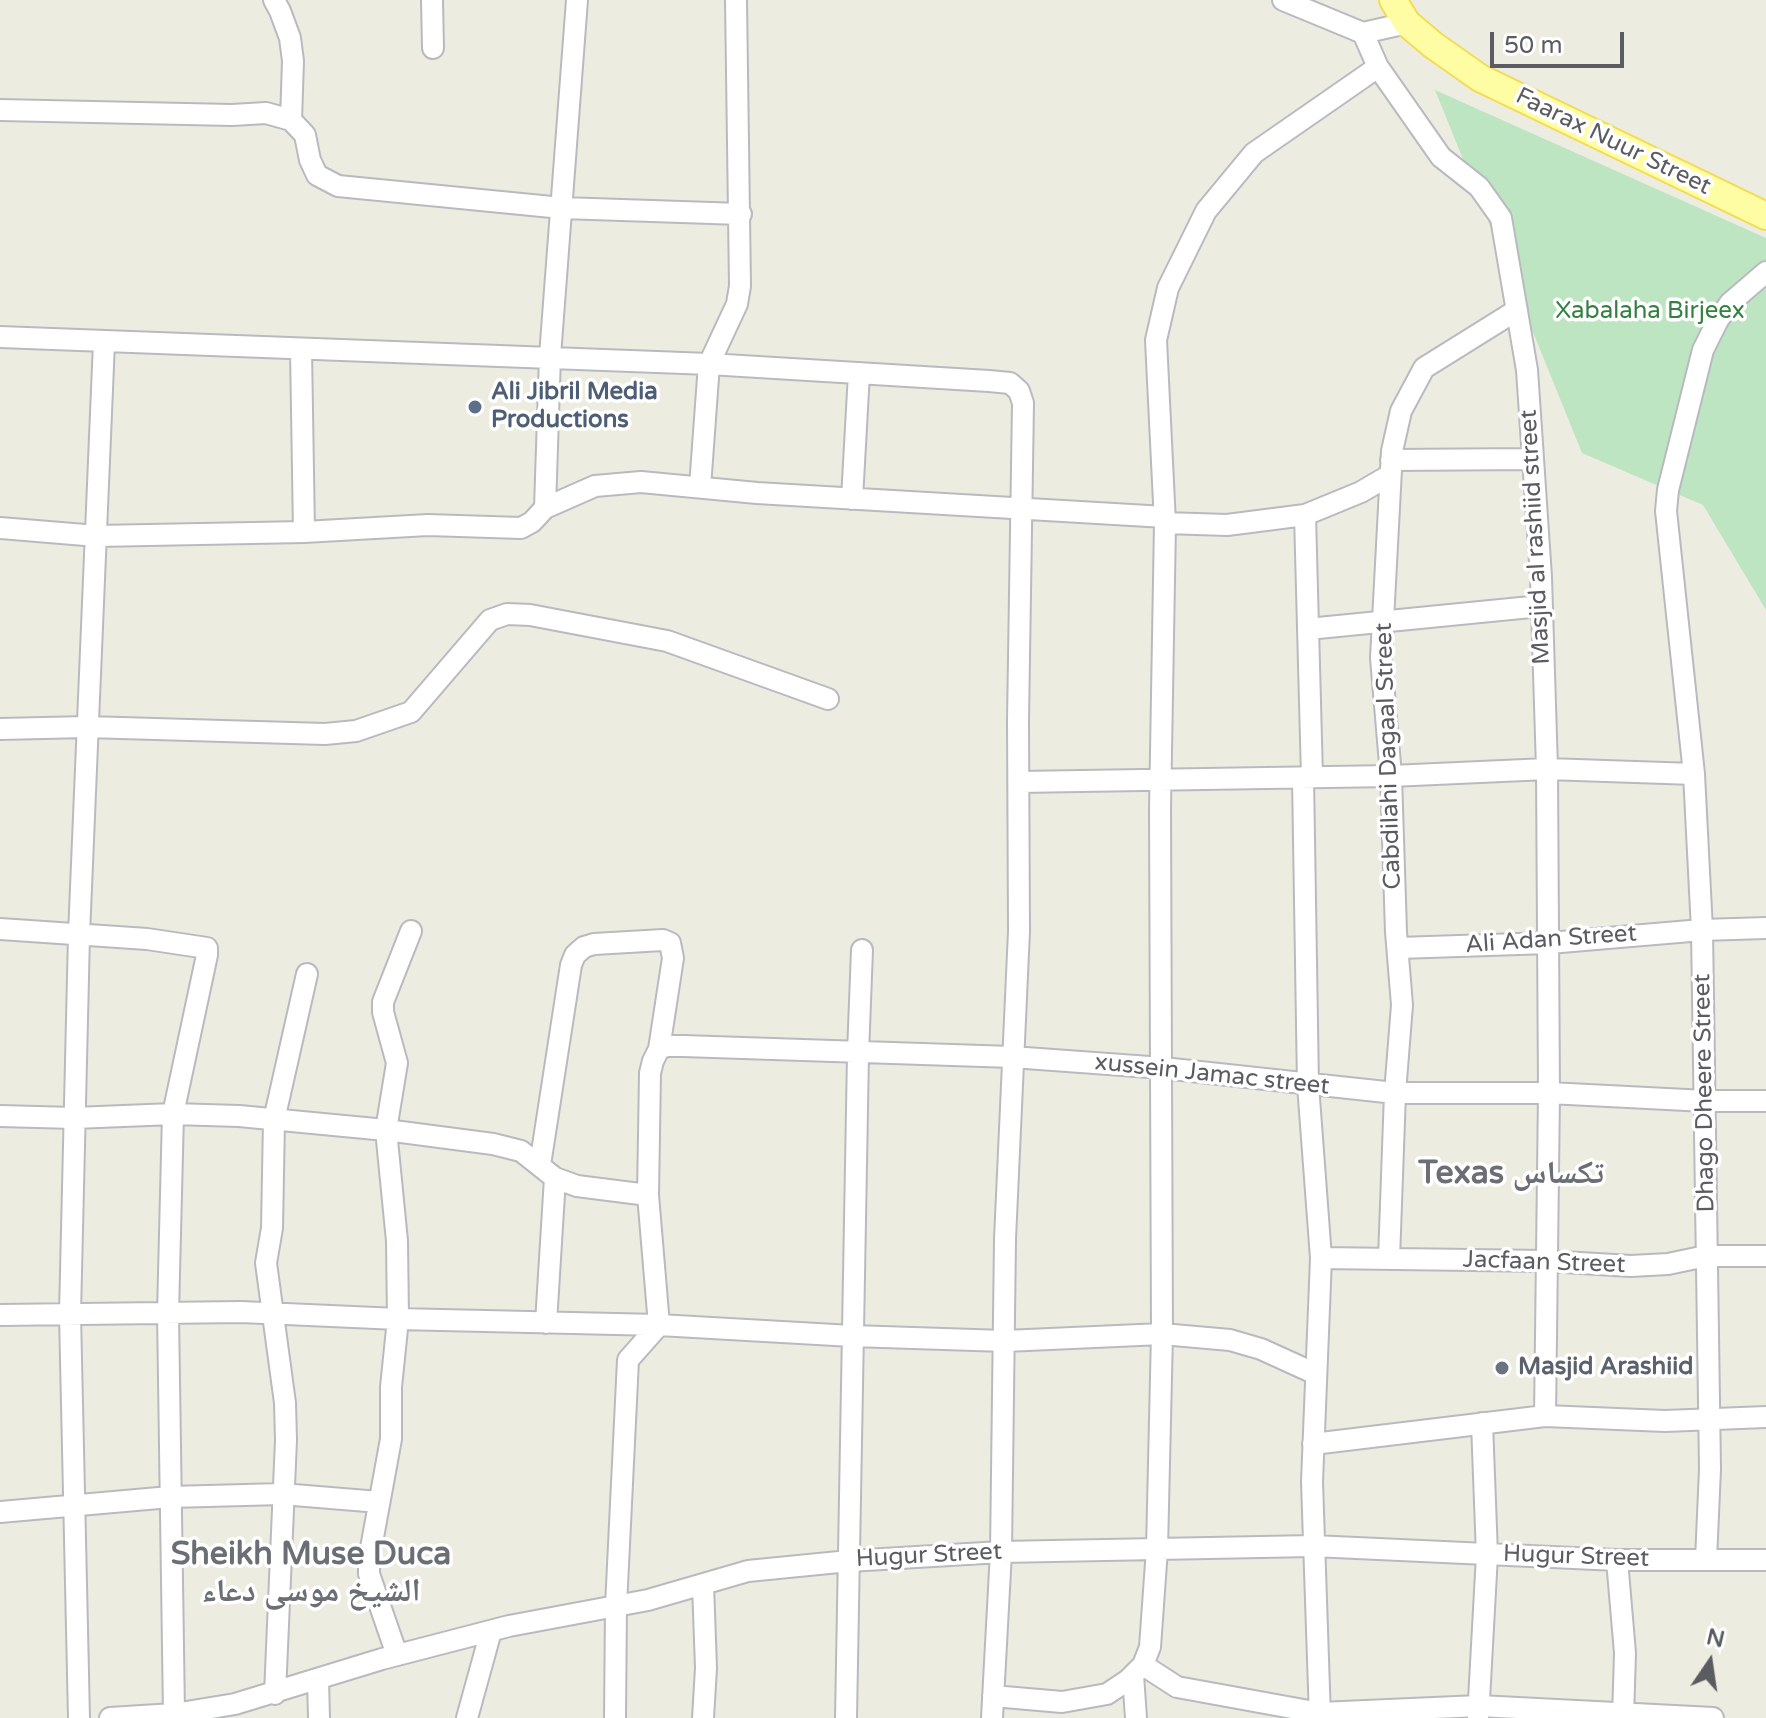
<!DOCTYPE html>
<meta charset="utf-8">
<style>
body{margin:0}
#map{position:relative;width:1766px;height:1718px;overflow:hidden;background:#edece1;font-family:"Varela Round",sans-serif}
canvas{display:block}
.north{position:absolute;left:1670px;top:1622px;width:80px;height:80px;-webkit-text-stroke:6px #fff;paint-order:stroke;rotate:13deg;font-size:22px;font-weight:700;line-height:32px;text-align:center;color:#5a5c62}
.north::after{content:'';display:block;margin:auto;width:28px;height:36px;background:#5a5c62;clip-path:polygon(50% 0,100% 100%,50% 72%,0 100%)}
.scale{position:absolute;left:1490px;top:32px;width:134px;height:36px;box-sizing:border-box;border:4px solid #5a5c62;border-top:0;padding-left:10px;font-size:24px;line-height:28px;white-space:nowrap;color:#5a5c62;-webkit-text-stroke:6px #fff;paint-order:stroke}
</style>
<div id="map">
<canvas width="1766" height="1718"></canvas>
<div class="north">N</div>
<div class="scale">50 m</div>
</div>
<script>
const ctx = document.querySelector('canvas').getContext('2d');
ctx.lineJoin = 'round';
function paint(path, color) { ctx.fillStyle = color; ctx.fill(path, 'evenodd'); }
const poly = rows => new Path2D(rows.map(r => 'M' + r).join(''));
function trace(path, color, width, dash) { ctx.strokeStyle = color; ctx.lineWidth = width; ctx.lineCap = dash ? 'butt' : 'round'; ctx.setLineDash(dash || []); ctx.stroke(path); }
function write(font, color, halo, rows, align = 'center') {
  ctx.font = font + ' "Varela Round","Noto Naskh Arabic",sans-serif'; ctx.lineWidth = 7; ctx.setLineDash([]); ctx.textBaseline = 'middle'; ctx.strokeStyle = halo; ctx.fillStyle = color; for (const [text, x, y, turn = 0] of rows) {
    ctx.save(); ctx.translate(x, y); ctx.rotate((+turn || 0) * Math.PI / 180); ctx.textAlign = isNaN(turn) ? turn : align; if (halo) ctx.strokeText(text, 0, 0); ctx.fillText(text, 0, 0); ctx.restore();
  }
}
paint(poly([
 [1435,90,1766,238,1766,610,1703,505,1582,453]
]), '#bde5c2');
const minor = poly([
 [274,0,280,11,290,38,293,61,291,120],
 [432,0,433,48],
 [1283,0,1363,33],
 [1363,33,1378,67,1441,157,1479,187,1501,218,1527,370,1541,577,1547,769,1549,1093,1545,1416],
 [1363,33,1407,23],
 [0,110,232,115,266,113,291,120,305,135,310,160,317,175,338,186,562,208,741,214],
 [0,337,709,364,989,381,1010,383,1019,391,1023,403,1018,721,1019,931,1005,1239,1001,1552,992,1718],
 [301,350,304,532],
 [1391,460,1532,459],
 [700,487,709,364,737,304,740,286,736,0],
 [852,499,859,373],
 [545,508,550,356,577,0],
 [1305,515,1312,777],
 [1165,523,1227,525,1305,515,1361,492,1390,475],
 [0,528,97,536,304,532,428,525,521,528,532,522,545,508,595,486,641,482,757,493,1165,517],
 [1308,629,1541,606],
 [0,729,87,727,325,734,356,731,411,712,490,620,507,614,530,615,667,641,828,699],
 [1303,777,1308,1085,1321,1258,1312,1482,1320,1718],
 [1019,782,1391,776,1547,769,1694,774],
 [0,929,147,939,207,948,207,955,173,1114,168,1313,174,1714],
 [1399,948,1549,943,1702,930,1766,928],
 [659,1049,667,1046,683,1046,1012,1057,1163,1068,1395,1093,1549,1093,1706,1101,1766,1101],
 [0,1116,74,1118,173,1114,239,1116,386,1130,493,1144,521,1151,555,1178,577,1186,648,1195],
 [540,1165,571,965,575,955,584,947,594,944,663,940,670,943,673,958,659,1049,653,1061,650,1073,648,1195,659,1325,628,1360,616,1606,615,1718],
 [1321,1258,1546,1261,1631,1266,1668,1264,1706,1256,1766,1256],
 [1389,1259,1395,1093,1402,1005,1396,932,1391,776,1381,658,1392,451,1401,411,1424,368,1517,310],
 [0,1315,241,1312,398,1319,659,1325,852,1336,1005,1341,1162,1334,1230,1340,1261,1349,1316,1374],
 [546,1323,555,1178],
 [1313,1444,1545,1416,1665,1421,1766,1417],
 [0,1512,170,1497,282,1494,379,1502],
 [1617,1560,1625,1653,1623,1718],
 [1706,1560,1710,1469,1702,930,1694,774,1666,511,1668,490,1703,350,1718,320,1730,303,1766,272],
 [703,1585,706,1668,703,1718],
 [397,1655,369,1574,369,1559,391,1439,391,1387,398,1319,397,1241,386,1130,397,1063,383,1012,383,1002,411,931],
 [1143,1665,1177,1687,1320,1713,1479,1706,1713,1718],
 [1133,1675,1136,1718],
 [318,1680,319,1718],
 [275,1694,286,1440,285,1403,266,1263,272,1228,274,1120,307,974],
 [993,1696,1062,1702,1107,1694,1128,1680,1143,1665,1150,1647,1157,1549,1162,1334,1160,809,1165,523,1156,340,1168,288,1206,211,1254,153,1378,67],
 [79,1718,70,1314,79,935,104,342],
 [110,1718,174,1714,235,1704,382,1659,509,1626,648,1600,748,1571,849,1561,1001,1552,1313,1546,1617,1560,1766,1560],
 [467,1718,491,1631],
 [846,1718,858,1054,862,950],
 [1478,1718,1487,1555,1482,1423]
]);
const major = poly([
 [1393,0,1407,23,1433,45,1480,78,1766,216]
]);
trace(minor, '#b9bac0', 24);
trace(major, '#f3dc54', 30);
trace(minor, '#fff', 20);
trace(major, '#fffda4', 26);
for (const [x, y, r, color] of [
 [475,407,8,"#5c6f8a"],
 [1502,1368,8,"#6b7280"]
]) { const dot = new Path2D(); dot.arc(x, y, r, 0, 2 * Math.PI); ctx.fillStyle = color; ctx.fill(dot); trace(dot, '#fff', 3); }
write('24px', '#5a5c62', '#fff', [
 ["Faarax Nuur Street",1613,142,26],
 ["Masjid al rashiid street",1536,537,-93],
 ["Cabdilahi Dagaal Street",1389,756,-92],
 ["Ali Adan Street",1551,940,-4],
 ["xussein Jamac street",1212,1075,6],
 ["Dhago Dheere Street",1705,1093,-91],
 ["Jacfaan Street",1544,1263,2],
 ["Hugur Street",929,1556,-3],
 ["Hugur Street",1576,1557,2]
]);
write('24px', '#328140', '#fff', [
 ["Xabalaha Birjeex",1650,312]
]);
write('bold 24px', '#4e5e75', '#fff', [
 ["Ali Jibril Media",491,393],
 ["Productions",491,421]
], 'left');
write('bold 24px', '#5b616d', '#fff', [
 ["Masjid Arashiid",1518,1368]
], 'left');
write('bold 32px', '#6b6e74', '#fff', [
 ["Texas تكساس",1511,1175],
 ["Sheikh Muse Duca",311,1556],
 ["الشيخ موسى دعاء",311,1593]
]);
</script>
